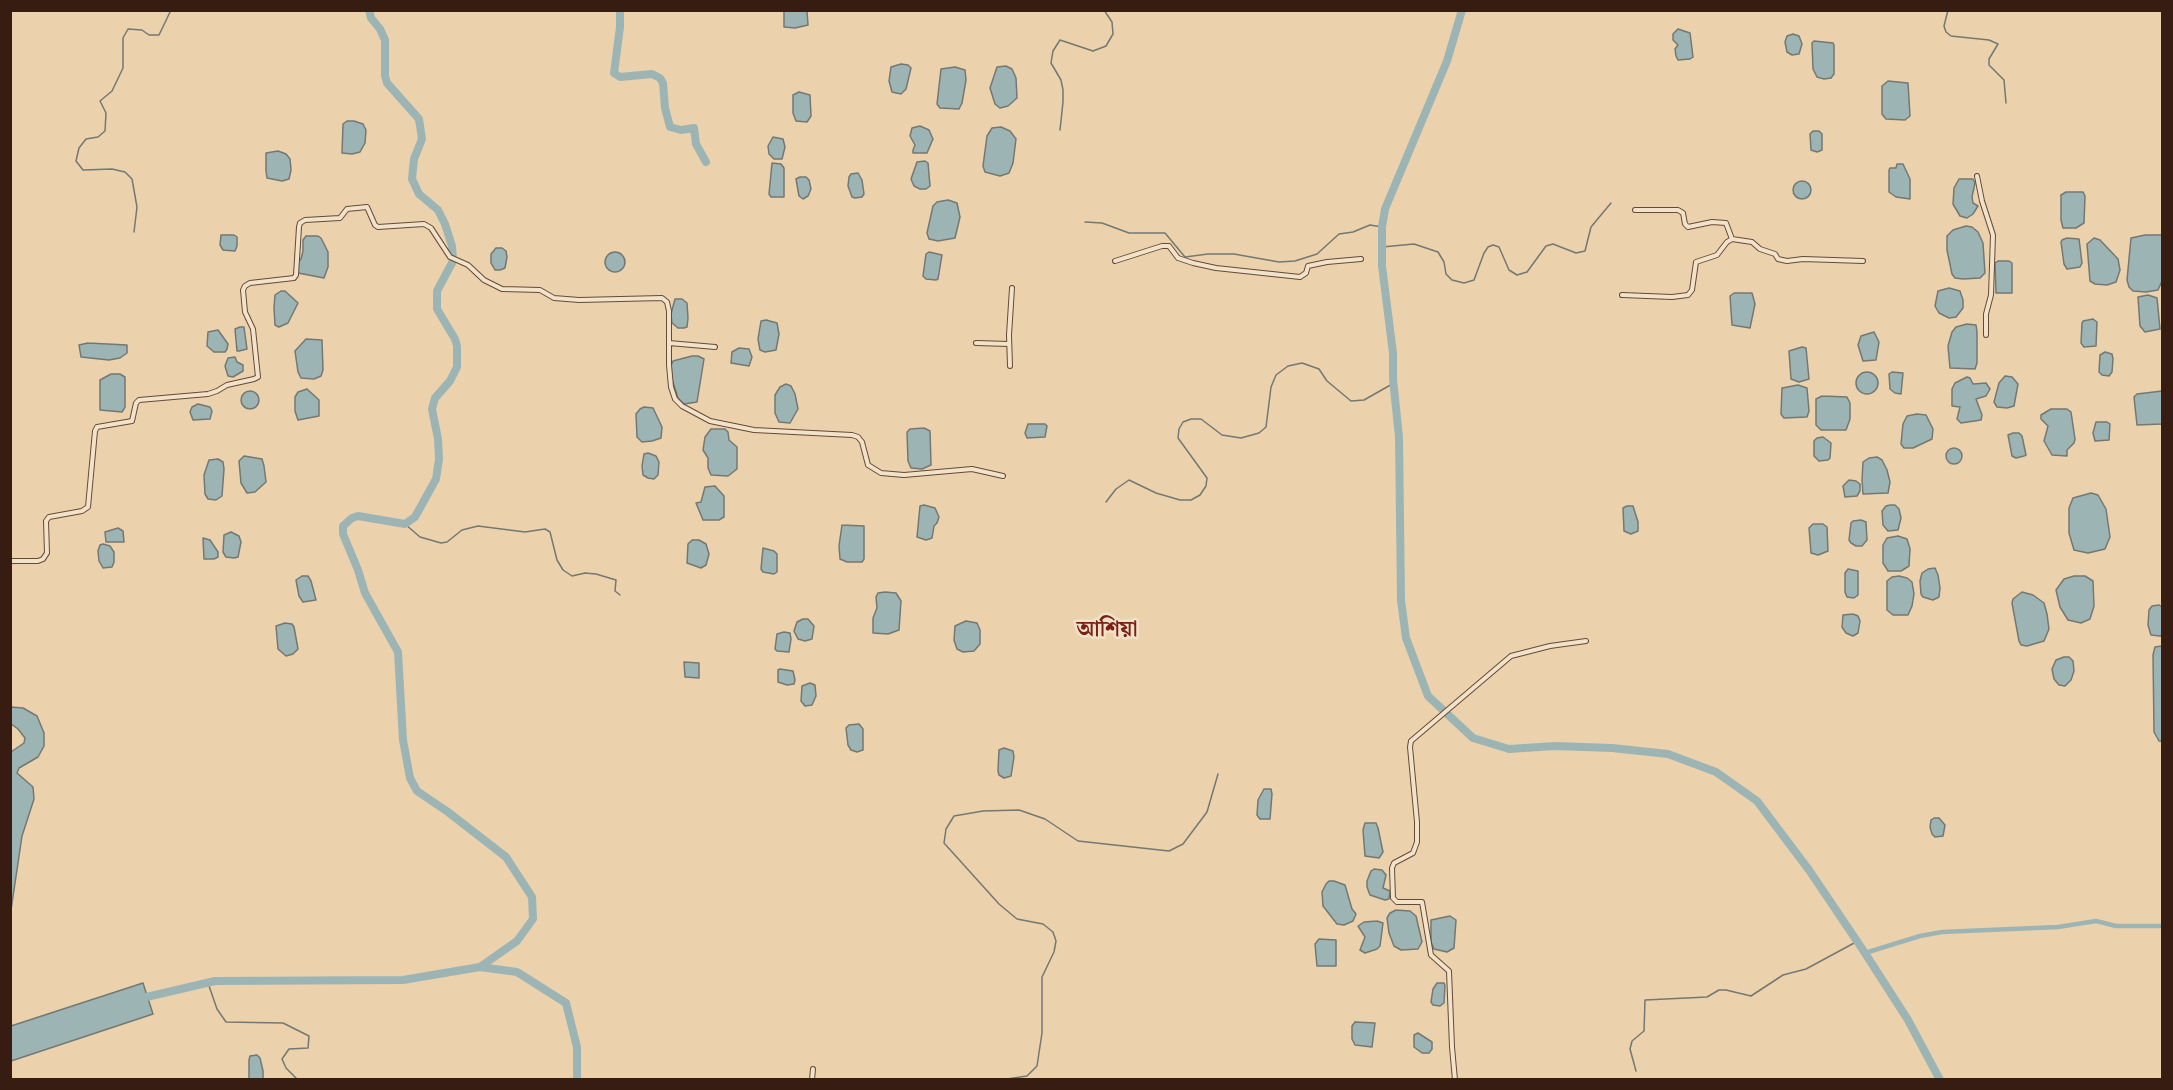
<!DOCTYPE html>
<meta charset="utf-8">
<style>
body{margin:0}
#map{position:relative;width:2173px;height:1090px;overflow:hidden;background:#ebd2ac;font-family:Cardo,serif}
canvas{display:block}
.frame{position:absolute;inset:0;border:12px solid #371c12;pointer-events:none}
</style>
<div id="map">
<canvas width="2173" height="1090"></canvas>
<div class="frame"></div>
</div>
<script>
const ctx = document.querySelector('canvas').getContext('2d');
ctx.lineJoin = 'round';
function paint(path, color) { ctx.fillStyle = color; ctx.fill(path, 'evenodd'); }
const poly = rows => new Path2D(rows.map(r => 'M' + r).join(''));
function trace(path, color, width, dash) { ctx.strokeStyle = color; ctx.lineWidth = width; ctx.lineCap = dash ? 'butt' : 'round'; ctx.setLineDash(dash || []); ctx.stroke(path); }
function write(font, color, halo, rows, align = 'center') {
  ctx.font = font + ' Cardo,"Noto Serif Bengali",serif'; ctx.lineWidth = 5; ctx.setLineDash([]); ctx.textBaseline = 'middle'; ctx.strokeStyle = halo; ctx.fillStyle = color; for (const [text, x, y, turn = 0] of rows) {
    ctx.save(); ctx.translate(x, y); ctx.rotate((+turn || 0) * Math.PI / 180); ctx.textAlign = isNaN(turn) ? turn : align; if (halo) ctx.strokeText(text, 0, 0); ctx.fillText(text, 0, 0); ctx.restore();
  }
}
const water = poly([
 [784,11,807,11,808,25,795,28,784,27,784,11],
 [1678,29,1690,33,1693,57,1690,59,1678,60,1676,56,1675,49,1678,45,1673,40,1673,34,1678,29],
 [1793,34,1799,36,1802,44,1799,54,1792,55,1787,52,1785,42,1787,36,1793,34],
 [1814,41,1833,43,1834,45,1834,74,1831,78,1824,79,1817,77,1813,69,1812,43,1814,41],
 [901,64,908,65,911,68,906,89,901,94,892,92,889,81,891,67,901,64],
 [1006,66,1012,69,1016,78,1017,98,1008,106,1000,108,995,104,990,88,997,67,1006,66],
 [955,67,965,70,966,80,962,103,959,109,940,108,937,104,941,69,955,67],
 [1888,81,1908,83,1910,116,1905,120,1886,119,1882,114,1882,86,1888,81],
 [799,92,810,95,811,116,807,122,796,121,793,113,793,95,799,92],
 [347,121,354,121,363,124,366,130,365,143,360,152,352,154,342,153,343,124,347,121],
 [920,126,929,130,933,139,927,153,913,153,913,150,915,145,910,136,912,128,920,126],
 [1001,127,1010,131,1016,139,1013,163,1009,173,1000,176,985,172,983,166,987,136,992,128,1001,127],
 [1813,131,1819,131,1822,134,1822,150,1817,152,1811,150,1810,134,1813,131],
 [773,137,783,139,785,147,782,159,774,159,769,154,768,146,773,137],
 [278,151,286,154,290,159,291,170,289,179,282,181,267,178,266,171,266,153,278,151],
 [925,161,928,163,930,186,926,189,920,189,914,186,911,179,917,162,925,161],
 [772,163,781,164,784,168,784,197,771,197,769,194,772,163],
 [1897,164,1903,164,1910,179,1910,199,1896,197,1889,192,1889,170,1890,168,1896,168,1897,164],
 [858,173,862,180,864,194,862,197,855,198,852,197,848,186,849,177,851,174,858,173],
 [800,177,806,177,809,180,811,189,808,196,803,199,799,196,796,179,800,177],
 [1959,179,1973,179,1975,183,1972,197,1973,203,1978,206,1973,214,1967,218,1960,216,1953,204,1954,188,1959,179],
 '1793 190a9 9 0 1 1 18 0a9 9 0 1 1-18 0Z',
 [2066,192,2083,192,2085,196,2084,223,2076,228,2063,228,2061,220,2061,195,2066,192],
 [948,200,957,203,960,217,955,238,938,241,929,239,927,233,933,206,937,202,948,200],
 [1966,226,1972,227,1978,232,1983,243,1985,273,1980,278,1963,279,1955,278,1952,274,1947,250,1947,236,1953,230,1966,226],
 [221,235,234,235,237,237,237,246,235,251,223,250,220,245,221,235],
 [2145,235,2162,235,2162,281,2158,290,2146,292,2133,291,2129,287,2127,280,2131,238,2145,235],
 [306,236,318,236,321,238,328,252,328,267,324,278,298,273,296,265,301,259,303,251,303,240,306,236],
 [2067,238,2079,239,2082,263,2080,267,2067,269,2064,264,2061,242,2062,240,2067,238],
 [2094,238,2100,240,2118,259,2120,270,2116,282,2107,285,2095,284,2090,281,2087,244,2094,238],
 [496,248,502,248,506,251,507,257,505,268,500,270,495,270,491,263,491,254,496,248],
 '605 262a10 10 0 1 1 20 0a10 10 0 1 1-20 0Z',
 [929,252,942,255,938,279,936,280,926,279,923,276,926,254,929,252],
 [1998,261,2009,261,2012,263,2012,293,1996,293,1995,263,1998,261],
 [1949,288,1960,291,1963,300,1963,308,1956,317,1949,318,1939,313,1935,306,1938,291,1949,288],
 [281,291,285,291,298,303,288,323,279,327,275,325,274,307,275,295,281,291],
 [1734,293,1752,293,1755,304,1750,328,1732,325,1730,296,1734,293],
 [2148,295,2157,298,2160,329,2145,332,2140,326,2138,297,2148,295],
 [675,299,682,299,687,303,688,318,687,327,684,328,678,328,672,323,671,314,675,299],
 [2093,319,2097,322,2096,346,2084,347,2081,343,2082,323,2083,321,2093,319],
 [766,320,777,323,779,334,776,350,765,352,760,350,758,339,761,321,766,320],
 [1967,324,1976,325,1977,332,1977,363,1975,369,1950,368,1948,346,1952,332,1956,327,1967,324],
 [240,327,244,327,247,349,239,351,237,351,235,329,240,327],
 [218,330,228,344,227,349,225,352,214,352,207,346,208,332,218,330],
 [1874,332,1879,342,1876,360,1863,361,1858,345,1861,336,1874,332],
 [306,339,322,340,323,370,321,376,314,379,301,378,298,372,295,351,306,339],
 [88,343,127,345,127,353,120,358,109,360,81,357,79,345,88,343],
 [1802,347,1806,348,1809,379,1799,382,1791,379,1789,351,1802,347],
 [739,348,749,349,752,357,749,366,731,363,732,352,739,348],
 [2105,352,2112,354,2113,359,2112,372,2109,376,2102,375,2099,372,2100,355,2105,352],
 [692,356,698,356,704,359,697,402,684,404,678,398,669,370,673,361,692,356],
 [235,357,237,362,243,365,243,371,233,377,228,376,225,366,228,358,235,357],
 [1892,372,1903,373,1901,394,1895,393,1890,389,1889,374,1892,372],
 '1856 383a11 11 0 1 1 22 0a11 11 0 1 1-22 0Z',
 [111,374,120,374,125,377,125,407,122,412,100,410,100,380,111,374],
 [2005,376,2012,377,2018,384,2014,406,2007,408,1997,407,1994,402,1999,383,2005,376],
 [1967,377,1970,378,1973,384,1986,383,1990,389,1986,396,1976,399,1982,415,1981,420,1961,423,1957,419,1960,407,1952,406,1952,389,1955,383,1967,377],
 [786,384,791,386,795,394,798,409,790,423,779,422,775,413,775,395,780,387,786,384],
 [1798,385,1807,388,1809,411,1807,417,1784,418,1781,414,1782,388,1798,385],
 [307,389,319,400,319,416,298,420,295,411,295,397,298,392,307,389],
 '241 400a9 9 0 1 1 18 0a9 9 0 1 1-18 0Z',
 [2162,391,2162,424,2137,425,2134,397,2137,394,2162,391],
 [1822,396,1847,397,1850,403,1850,419,1846,430,1821,430,1816,425,1816,399,1822,396],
 [198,404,210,407,212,411,210,419,193,420,190,412,192,407,198,404],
 [644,407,653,408,662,427,661,438,652,441,642,442,637,437,636,414,640,409,644,407],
 [2051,409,2067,409,2071,412,2075,439,2074,443,2067,450,2067,456,2052,455,2044,441,2048,426,2041,419,2041,415,2051,409],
 [1917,414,1926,415,1933,429,1932,439,1913,448,1904,448,1901,444,1903,424,1907,416,1917,414],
 [2096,422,2107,422,2110,424,2109,440,2095,441,2093,433,2096,422],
 [1028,424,1045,424,1047,426,1045,437,1027,438,1025,433,1028,424],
 [924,428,930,431,931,465,922,469,911,468,908,461,907,432,910,429,924,428],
 [711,429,725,429,728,432,729,440,737,447,737,469,728,476,711,475,708,468,708,458,703,450,705,437,711,429],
 [2013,433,2019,433,2022,436,2026,455,2024,456,2016,458,2012,456,2008,435,2013,433],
 [1823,437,1831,443,1830,458,1828,460,1819,461,1814,456,1814,441,1817,438,1823,437],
 '1946 456a8 8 0 1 1 16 0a8 8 0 1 1-16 0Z',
 [648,453,656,456,659,462,658,475,654,479,648,478,643,475,642,466,644,454,648,453],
 [244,456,262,459,264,466,266,482,255,492,247,493,241,483,239,461,244,456],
 [1877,457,1882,460,1887,470,1890,482,1888,493,1863,494,1862,480,1863,462,1869,458,1877,457],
 [218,459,223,462,224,469,222,496,216,500,208,499,205,494,204,475,209,460,218,459],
 [1849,480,1856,481,1860,484,1860,491,1857,496,1845,497,1843,486,1849,480],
 [715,486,724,496,724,517,719,520,703,520,696,503,701,502,705,487,715,486],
 [2091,493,2098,495,2106,509,2110,537,2105,549,2088,553,2074,550,2069,533,2069,508,2073,498,2091,493],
 [924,505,935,508,939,517,937,523,934,526,932,538,926,540,917,537,920,506,924,505],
 [1890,505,1895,505,1899,509,1901,518,1898,530,1888,531,1883,525,1882,511,1886,506,1890,505],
 [1627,506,1633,506,1638,522,1638,531,1631,534,1624,531,1623,508,1627,506],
 [1861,520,1866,522,1867,540,1862,546,1856,546,1851,543,1849,540,1851,523,1853,521,1861,520],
 [1813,524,1823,524,1827,527,1828,551,1818,555,1811,553,1809,528,1813,524],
 [842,525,864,526,864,559,862,562,847,562,840,559,839,546,842,525],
 [118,528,123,531,124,542,106,542,105,532,118,528],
 [231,532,239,536,241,542,238,557,234,558,226,557,223,552,224,535,231,532],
 [1898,536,1907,539,1910,549,1909,566,1901,571,1888,571,1883,563,1883,545,1887,538,1898,536],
 [203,538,210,540,218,552,218,557,214,559,204,559,203,538],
 [692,540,699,540,706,544,709,554,706,565,701,568,687,563,688,544,692,540],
 [103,544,110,546,114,552,114,562,112,567,103,568,99,561,98,551,100,545,103,544],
 [763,548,774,551,777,554,777,572,774,574,763,572,761,569,763,548],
 [1935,568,1938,575,1940,588,1939,597,1933,600,1923,597,1921,594,1920,581,1922,573,1928,569,1935,568],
 [1848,569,1858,571,1858,595,1854,598,1847,597,1845,592,1845,573,1848,569],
 [302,576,308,576,311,581,316,600,303,602,299,596,296,580,302,576],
 [1899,576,1907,578,1912,582,1914,594,1912,606,1908,615,1893,615,1887,610,1887,581,1892,577,1899,576],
 [2074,576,2085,576,2093,581,2094,606,2090,619,2081,623,2068,620,2060,607,2056,590,2064,579,2074,576],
 [885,592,896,593,901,601,899,630,888,634,873,633,873,618,877,608,876,597,878,593,885,592],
 [2022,592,2033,595,2044,603,2047,614,2049,629,2044,641,2027,646,2021,645,2019,641,2012,603,2013,599,2022,592],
 [2159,605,2162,607,2162,635,2160,636,2151,635,2148,625,2149,610,2152,606,2159,605],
 [1853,614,1858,616,1860,621,1858,633,1853,636,1846,633,1842,627,1843,615,1853,614],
 [803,619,808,619,814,626,812,639,805,641,798,639,794,631,797,622,803,619],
 [966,621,977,623,980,630,980,644,974,651,963,652,957,649,954,640,955,626,966,621],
 [285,623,292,624,294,627,298,649,293,654,286,656,278,649,276,626,285,623],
 [784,632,790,633,791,639,789,652,777,651,775,649,777,634,784,632],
 [2162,646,2162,741,2159,741,2154,732,2153,655,2155,647,2162,646],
 [2064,657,2069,657,2073,661,2074,671,2071,680,2065,686,2059,685,2054,679,2052,669,2056,660,2064,657],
 [684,662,699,663,699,678,685,677,684,662],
 [780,669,793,671,795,680,794,684,787,685,778,682,778,670,780,669],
 [810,683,815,685,816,696,812,705,805,706,801,701,802,686,810,683],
 [11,707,23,708,37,716,44,733,44,746,38,757,19,768,17,773,33,787,34,799,22,836,11,910,11,752,24,743,25,738,18,729,11,724,11,707],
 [859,724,863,729,863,750,857,752,851,750,848,745,846,728,849,725,859,724],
 [1004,748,1013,751,1014,757,1011,776,1004,778,999,775,998,771,999,750,1004,748],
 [1264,789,1271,789,1272,794,1270,819,1260,819,1257,815,1258,800,1264,789],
 [1934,818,1939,818,1945,825,1943,836,1935,837,1932,834,1930,827,1931,820,1934,818],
 [1365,823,1376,823,1378,828,1383,852,1379,858,1365,856,1363,830,1365,823],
 [1374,869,1382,870,1386,875,1383,888,1390,891,1389,899,1385,900,1370,895,1367,887,1367,881,1371,871,1374,869],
 [1329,881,1334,881,1345,885,1352,909,1356,914,1353,921,1344,925,1337,924,1323,906,1322,892,1326,884,1329,881],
 [1396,910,1410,911,1416,916,1422,942,1418,949,1401,950,1394,946,1389,933,1387,918,1390,913,1396,910],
 [1450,916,1456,920,1454,948,1447,952,1434,949,1431,942,1431,920,1450,916],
 [1377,921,1383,923,1380,946,1377,949,1365,953,1360,950,1365,937,1358,926,1364,922,1377,921],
 [1319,939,1336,940,1336,966,1317,966,1315,944,1319,939],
 [143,983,153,1014,11,1061,11,1026,143,983],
 [1437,983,1444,983,1445,986,1444,1003,1440,1006,1433,1005,1431,1002,1433,989,1437,983],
 [1355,1022,1375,1023,1372,1047,1355,1045,1352,1039,1352,1026,1355,1022],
 [1418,1033,1432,1042,1432,1049,1429,1053,1422,1053,1414,1047,1414,1035,1418,1033],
 [257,1055,260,1058,263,1071,263,1079,249,1079,249,1060,250,1056,257,1055]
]);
paint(water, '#9cb5b4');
trace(water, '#747873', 1.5);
trace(poly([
 [1948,10,1944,26,1946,32,1951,36,1989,40,1998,44,1989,59,1989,65,2004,80,2006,103],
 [1060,130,1063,102,1063,90,1061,80,1051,63,1053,51,1060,40,1093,51,1106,46,1113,34,1112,22,1104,10],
 [1085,222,1102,223,1129,233,1165,233,1185,257,1208,254,1234,254,1279,262,1295,261,1317,254,1339,234,1353,232,1370,225,1382,227],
 [134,232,137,207,132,179,125,172,112,169,83,170,76,161,79,148,86,139,98,137,105,131,106,113,100,101,112,91,123,68,123,38,128,29,142,30,149,35,159,35,171,10],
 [1382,247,1414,244,1438,252,1444,262,1446,274,1452,280,1464,283,1474,280,1484,253,1488,247,1493,245,1499,247,1509,270,1517,275,1527,272,1546,246,1553,244,1576,253,1585,251,1591,227,1611,203],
 [1106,502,1116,489,1129,480,1156,493,1180,500,1191,500,1200,495,1206,486,1207,478,1178,438,1179,429,1183,422,1191,419,1201,419,1222,435,1241,438,1259,433,1266,427,1271,387,1276,375,1288,366,1302,363,1319,369,1327,381,1351,401,1364,400,1394,383],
 [405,524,420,537,441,543,447,542,462,530,478,526,525,532,545,529,550,532,557,560,563,570,572,576,585,573,596,574,616,580,615,591,620,595],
 [208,983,217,1009,226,1022,283,1023,309,1036,308,1048,289,1049,282,1059,286,1068,298,1080],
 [1636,1071,1630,1049,1632,1041,1644,1031,1645,1000,1707,997,1719,990,1726,990,1751,996,1783,975,1806,969,1856,942],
 [1000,1080,1027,1076,1037,1066,1042,1033,1042,977,1054,952,1056,941,1053,932,1043,924,1017,919,999,904,944,843,946,829,954,816,983,811,1019,810,1045,819,1078,841,1169,851,1183,844,1207,812,1218,774]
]), '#747873', 1.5);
trace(poly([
 [1865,953,1920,936,1942,932,2058,927,2096,921,2116,926,2162,926]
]), '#9cb5b4', 4.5);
trace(poly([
 [369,10,371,18,380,29,385,40,385,76,387,83,419,119,422,139,414,159,412,179,419,194,438,210,445,224,452,246,453,261,437,291,437,309,455,339,457,346,457,367,450,381,435,398,432,409,438,439,439,459,436,479,415,517,405,524,358,516,352,518,343,526,343,534,358,570,365,593,398,652,403,740,410,778,417,791,448,812,506,857,532,897,533,919,517,941,480,967],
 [620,10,620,27,614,73,620,77,652,74,660,78,663,83,665,108,670,127,681,130,694,128,696,144,706,162],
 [1462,10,1447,61,1385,209,1382,227,1382,266,1393,353,1393,379,1399,437,1401,600,1406,638,1428,696,1473,738,1509,749,1555,746,1612,748,1668,754,1716,772,1757,801,1809,870,1865,953,1908,1020,1940,1080],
 [138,999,215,981,403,980,480,967,517,972,566,1003,577,1047,577,1080]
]), '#9cb5b4', 8);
const street = poly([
 [1977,176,1982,201,1993,235,1991,295,1986,314,1986,335],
 [1635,210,1678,210,1683,213,1685,224,1688,227,1712,222,1726,223,1732,239],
 [1115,261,1162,246,1169,246,1178,258,1193,263,1216,268,1300,277,1306,273,1308,266,1327,262,1361,259],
 [1622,295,1672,297,1688,295,1692,290,1696,262,1717,255,1727,242,1732,239,1752,242,1760,249,1775,254,1778,259,1787,261,1803,259,1863,261],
 [669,343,669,365,671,387,675,399,682,406,710,421,754,430,852,435,858,437,862,442,868,465,881,473,904,475,972,469,1003,476],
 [976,343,1009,344],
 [1010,366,1009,335,1012,288],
 [10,561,38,561,43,559,47,553,46,521,49,517,82,511,88,507,95,431,97,427,132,421,136,403,139,400,208,394,217,391,227,385,254,379,258,377,253,329,245,312,243,290,245,286,250,283,294,278,296,275,299,227,300,223,305,220,340,218,347,209,367,207,375,225,378,227,424,224,431,228,450,257,468,265,484,280,502,289,540,290,554,298,579,300,662,298,667,302,669,311,669,343,715,347],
 [812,1080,813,1069],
 [1455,1080,1452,1047,1449,971,1431,955,1422,902,1397,902,1393,898,1392,868,1394,863,1413,853,1417,842,1417,822,1410,747,1411,741,1511,656,1550,646,1586,641]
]);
trace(street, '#644a38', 6);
trace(street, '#f2e2c9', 4);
write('bold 22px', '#7a1f14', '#f2e2c9', [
 ["আশিয়া",1107,631]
]);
</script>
